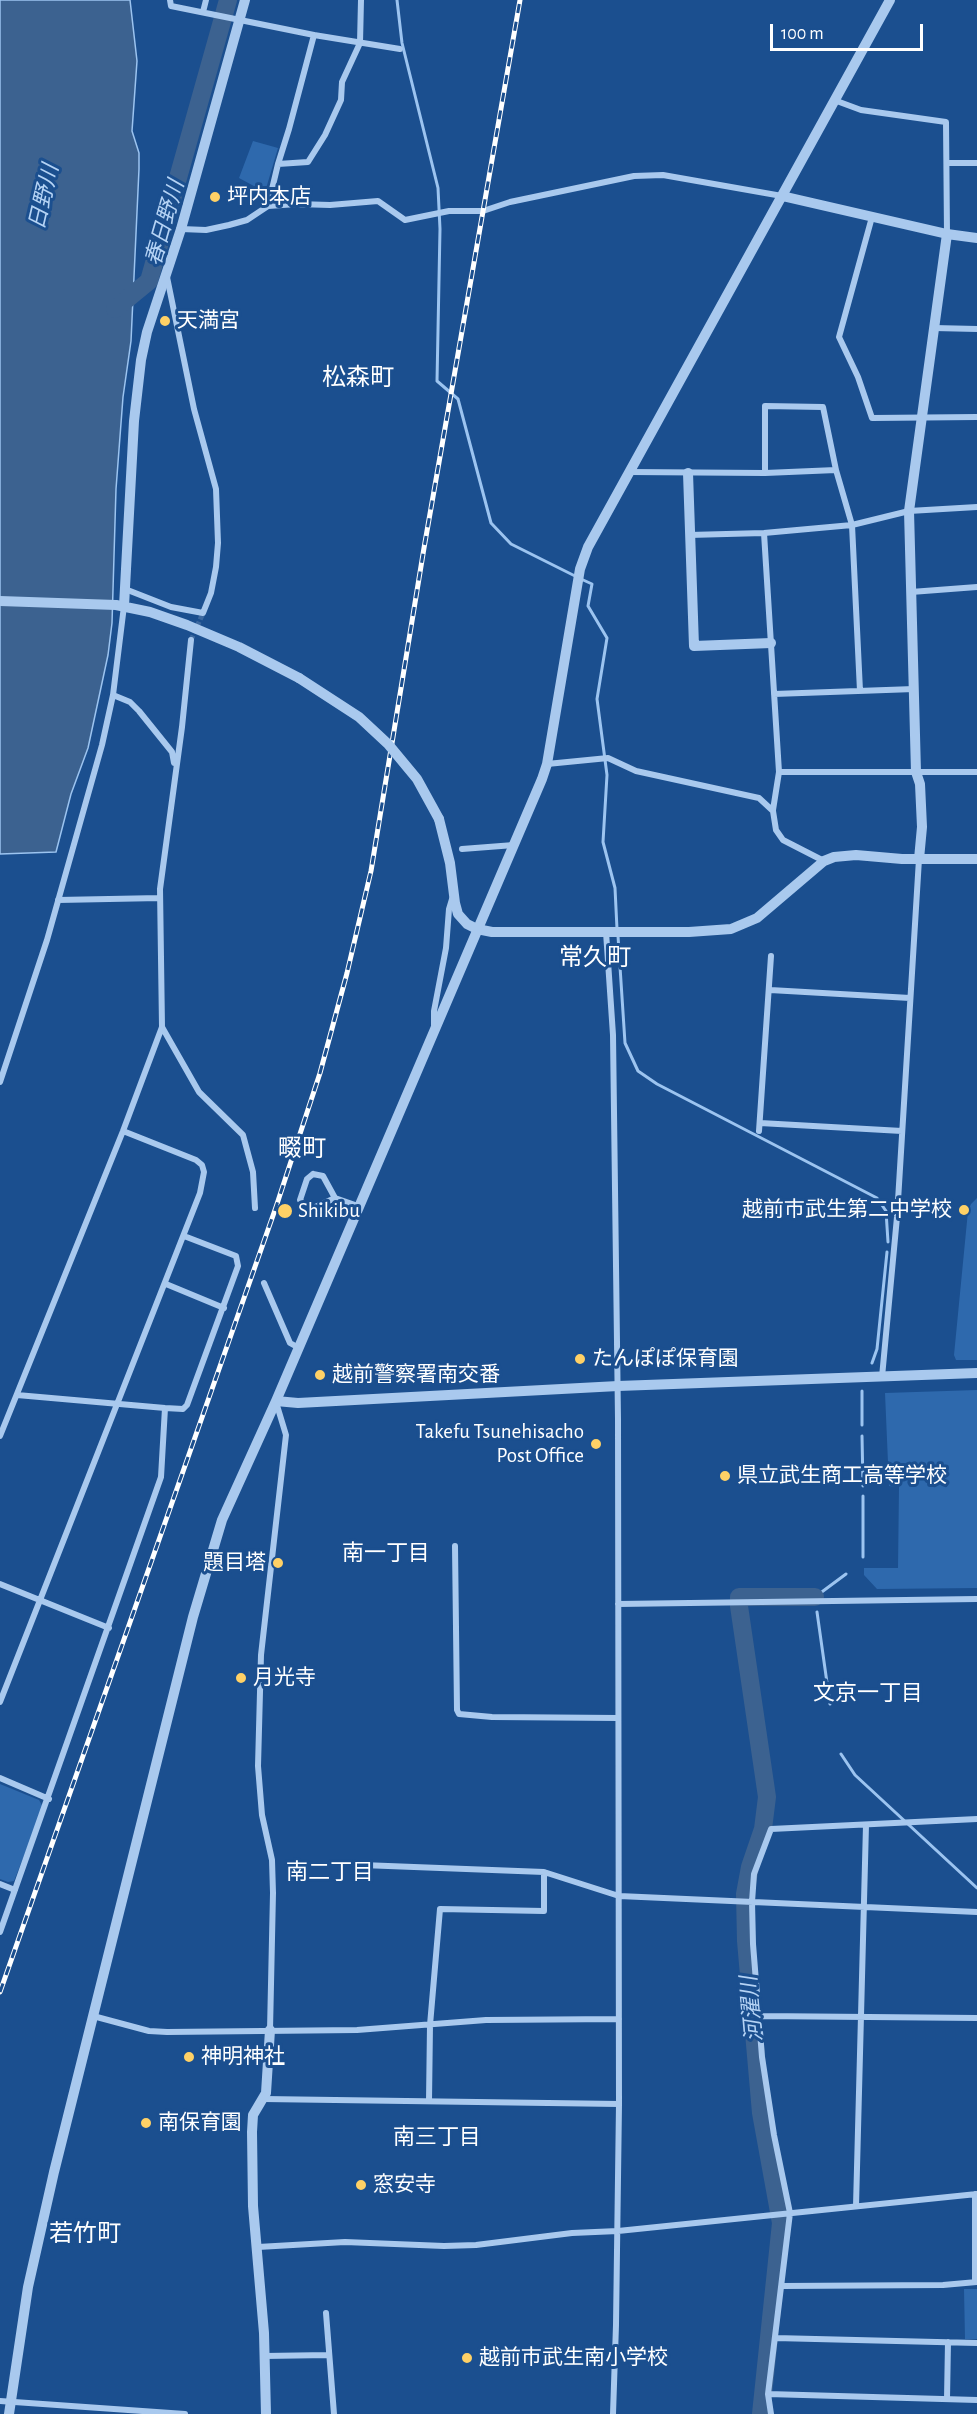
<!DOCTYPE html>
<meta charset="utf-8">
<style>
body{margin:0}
#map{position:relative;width:977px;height:2414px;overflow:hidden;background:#1b4f8f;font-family:"Alegreya Sans",sans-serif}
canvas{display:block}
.scale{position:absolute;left:770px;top:24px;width:153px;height:27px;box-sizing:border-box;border:3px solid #fff;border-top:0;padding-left:8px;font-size:18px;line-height:21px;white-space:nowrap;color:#fff;-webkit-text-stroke:4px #1b4f8f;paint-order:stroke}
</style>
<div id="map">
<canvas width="977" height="2414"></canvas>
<div class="scale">100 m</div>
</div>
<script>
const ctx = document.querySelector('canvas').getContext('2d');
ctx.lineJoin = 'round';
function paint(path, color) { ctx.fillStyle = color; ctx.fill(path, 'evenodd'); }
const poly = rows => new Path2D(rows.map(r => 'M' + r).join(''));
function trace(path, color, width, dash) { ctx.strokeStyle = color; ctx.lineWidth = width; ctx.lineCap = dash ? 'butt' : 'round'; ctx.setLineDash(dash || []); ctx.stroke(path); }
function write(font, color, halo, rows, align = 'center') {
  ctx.font = font + ' "Alegreya Sans","Noto Sans JP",sans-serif'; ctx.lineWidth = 6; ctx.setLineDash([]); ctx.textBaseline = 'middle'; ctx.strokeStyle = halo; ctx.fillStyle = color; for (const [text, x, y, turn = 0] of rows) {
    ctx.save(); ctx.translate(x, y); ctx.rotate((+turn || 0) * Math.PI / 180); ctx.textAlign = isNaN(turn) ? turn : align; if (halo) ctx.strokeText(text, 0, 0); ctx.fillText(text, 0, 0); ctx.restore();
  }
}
paint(poly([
 [253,141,278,148,265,192,239,178],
 [977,1198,977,1360,956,1360,954,1355,968,1211,971,1204],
 [977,1390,977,1588,877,1589,864,1575,864,1568,898,1568,899,1487,889,1486,885,1393],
 [0,1784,39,1800,43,1807,14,1881,8,1882,0,1879],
 [964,2289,977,2289,977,2339,965,2339]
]), '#2e69ad');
const water = poly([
 [0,0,130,0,137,61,132,131,139,153,139,169,131,341,123,397,116,489,112,623,108,655,88,748,71,794,56,852,0,854,0,0]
]);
paint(water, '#3c6290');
trace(water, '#9cc4f0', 1.5);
trace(poly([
 [397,0,402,43,438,188,440,229,437,381,458,399,491,523,511,544,575,576],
 [581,579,592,584,588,606,607,638,597,699,607,775,603,842,615,888,617,929],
 [618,936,625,1043,638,1071,657,1084,877,1198,886,1211,888,1242],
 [872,1363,877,1349,887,1252],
 [862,1391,862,1425],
 [862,1436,863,1486],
 [863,1557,863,1496],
 [815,1597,846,1574],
 [817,1612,830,1704],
 [841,1754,855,1775,977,1888]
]), '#9cc4f0', 3);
trace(poly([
 [115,309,149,281,228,0],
 [739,1599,739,1597,815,1597],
 [739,1606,767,1797,763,1829,750,1867,745,1894,746,1941,761,2113,781,2223,761,2414]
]), '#3c6290', 18);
trace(poly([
 [191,640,203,613]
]), '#3d69a0', 5, [5, 2.5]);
trace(poly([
 [170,0,171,6,314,35,400,49],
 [203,12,206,0],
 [834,100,861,110,946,122,947,234],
 [947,163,977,163],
 [278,164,308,162,325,135,341,100,342,82,360,43,361,0],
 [268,206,278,164,289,129,314,35],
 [872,217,839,337,858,377,872,418,977,417],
 [181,229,206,230,229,225,247,220,268,206,297,204,330,205,378,201,405,220,449,211,483,211,510,202,634,176,663,175,782,196],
 [934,328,977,329],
 [630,472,765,473,836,470],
 [765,473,765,406,823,407,836,470,852,525,860,691],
 [764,533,779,772,773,810],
 [689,535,764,533,852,525,909,511,977,507],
 [125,589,171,607,203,613,211,593,216,567,218,543,216,489,194,409,167,277],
 [911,592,977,587],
 [774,694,914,689],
 [113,695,130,702,139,711,172,752,174,763],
 [547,764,608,758,636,771,759,798,773,811,776,830,783,840,824,861],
 [779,772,977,772],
 [462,849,514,845],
 [58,900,160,898],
 [606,932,613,1035,618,1419,619,2104,616,2325,613,2414],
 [770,990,910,998],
 [434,1025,434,1011,446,948,449,909,452,899],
 [162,1027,199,1092,243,1135,253,1172,255,1208],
 [0,1082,47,940,102,745,113,695,124,606],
 [760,1123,902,1131],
 [759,1131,771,956],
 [313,1174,323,1176,335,1198,313,1208,305,1206,300,1200,307,1179,313,1174],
 [335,1198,358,1206],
 [264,1283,290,1343,299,1348],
 [166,1284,224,1308],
 [882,1377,897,1217,919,859],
 [17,1395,165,1408,183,1409,187,1405,238,1266,236,1256,184,1236],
 [0,1436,123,1131,162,1027,160,889,182,727,191,640],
 [455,1546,457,1710,459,1714,492,1717,618,1718],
 [0,1584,109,1628],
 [618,1604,977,1599],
 [0,1702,200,1193,204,1172,202,1165,196,1160,123,1131],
 [0,1778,49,1799],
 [362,1865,544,1872,619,1896,977,1912],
 [0,1884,15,1890],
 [0,1932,161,1477,165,1408],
 [93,2016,149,2031,167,2032,357,2030,486,2020,619,2019],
 [760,2016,977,2018],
 [270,2030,273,1893,272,1860,262,1815,258,1766,261,1655,286,1435,276,1402],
 [264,2099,619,2104],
 [429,2101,430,2025,440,1909,544,1911,544,1872],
 [975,2194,975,2282],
 [856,2206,866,1825],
 [258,2247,345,2242,444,2246,476,2245,572,2233,618,2231,977,2194],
 [782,2286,943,2285,977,2282],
 [326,2313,334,2414],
 [775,2338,977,2343],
 [264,2356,329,2355],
 [768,2394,977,2400],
 [947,2399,948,2342],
 [0,2401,185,2414],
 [771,2414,768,2394,790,2213,774,2135,762,2057,753,1944,752,1902,754,1874,771,1829,977,1819]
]), '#a9c9ee', 6);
trace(poly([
 [782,196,947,234,977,238],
 [688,473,694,646,771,643],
 [0,601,116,605,150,612,187,625,239,647,299,678],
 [124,606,134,421,141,360,147,332,181,229,245,0],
 [439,819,450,863,455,903,458,914,467,924,477,929,492,932,689,932,731,929,757,918,824,861,834,857,856,855,902,859,977,859],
 [919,859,922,827,920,784,916,772,909,511,947,234],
 [276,1401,298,1403,618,1386,977,1373],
 [9,2414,28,2287,54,2172,193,1617,222,1520,276,1401,542,779,547,764,580,569,588,547,890,0],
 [266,2414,264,2333,253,2206,252,2132,253,2115,266,2093,270,2030]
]), '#a9c9ee', 10);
const rail = poly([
 [0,1992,276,1207,320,1073,347,973,371,871,424,548,520,0]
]);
trace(rail, '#fff', 5);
trace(rail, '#1b4f8f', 3, [9]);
trace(poly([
 [299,678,359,717,388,744,417,779,439,819]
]), '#a9c9ee', 10);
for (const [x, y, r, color] of [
 [215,197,6,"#ffd166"],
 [165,321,6,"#ffd166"],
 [964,1210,6,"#ffd166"],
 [285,1211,8,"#ffd166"],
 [580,1359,6,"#ffd166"],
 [320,1375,6,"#ffd166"],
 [596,1444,6,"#ffd166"],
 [725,1476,6,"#ffd166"],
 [278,1563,6,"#ffd166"],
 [241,1678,6,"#ffd166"],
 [189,2057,6,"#ffd166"],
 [146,2123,6,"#ffd166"],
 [361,2185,6,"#ffd166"],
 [467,2358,6,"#ffd166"]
]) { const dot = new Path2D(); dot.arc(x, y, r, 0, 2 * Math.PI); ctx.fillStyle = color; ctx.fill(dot); trace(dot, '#1b4f8f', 2); }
write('21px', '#fff', '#1b4f8f', [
 ["坪内本店",227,197],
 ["天満宮",177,321],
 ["越前市武生第二中学校",952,1210,"right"],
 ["Shikibu",298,1211],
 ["たんぽぽ保育園",592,1359],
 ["越前警察署南交番",332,1375],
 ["Takefu Tsunehisacho",584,1432,"right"],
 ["Post Office",584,1456,"right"],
 ["県立武生商工高等学校",737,1476],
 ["題目塔",266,1563,"right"],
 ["月光寺",253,1678],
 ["神明神社",201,2057],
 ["南保育園",158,2123],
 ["窓安寺",373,2185],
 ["越前市武生南小学校",479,2358]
], 'left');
write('italic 22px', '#b5d3f5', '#1b4f8f', [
 ["日野川",44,197,-77],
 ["春日野川",165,223,-74],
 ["河濯川",752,2009,-95]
]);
write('22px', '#fff', '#1b4f8f', [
 ["南一丁目",386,1553],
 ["文京一丁目",868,1693],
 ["南二丁目",330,1872],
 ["南三丁目",437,2137]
]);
write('24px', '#fff', '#1b4f8f', [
 ["松森町",358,378],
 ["常久町",595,958],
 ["畷町",302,1149],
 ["若竹町",85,2234]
]);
</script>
